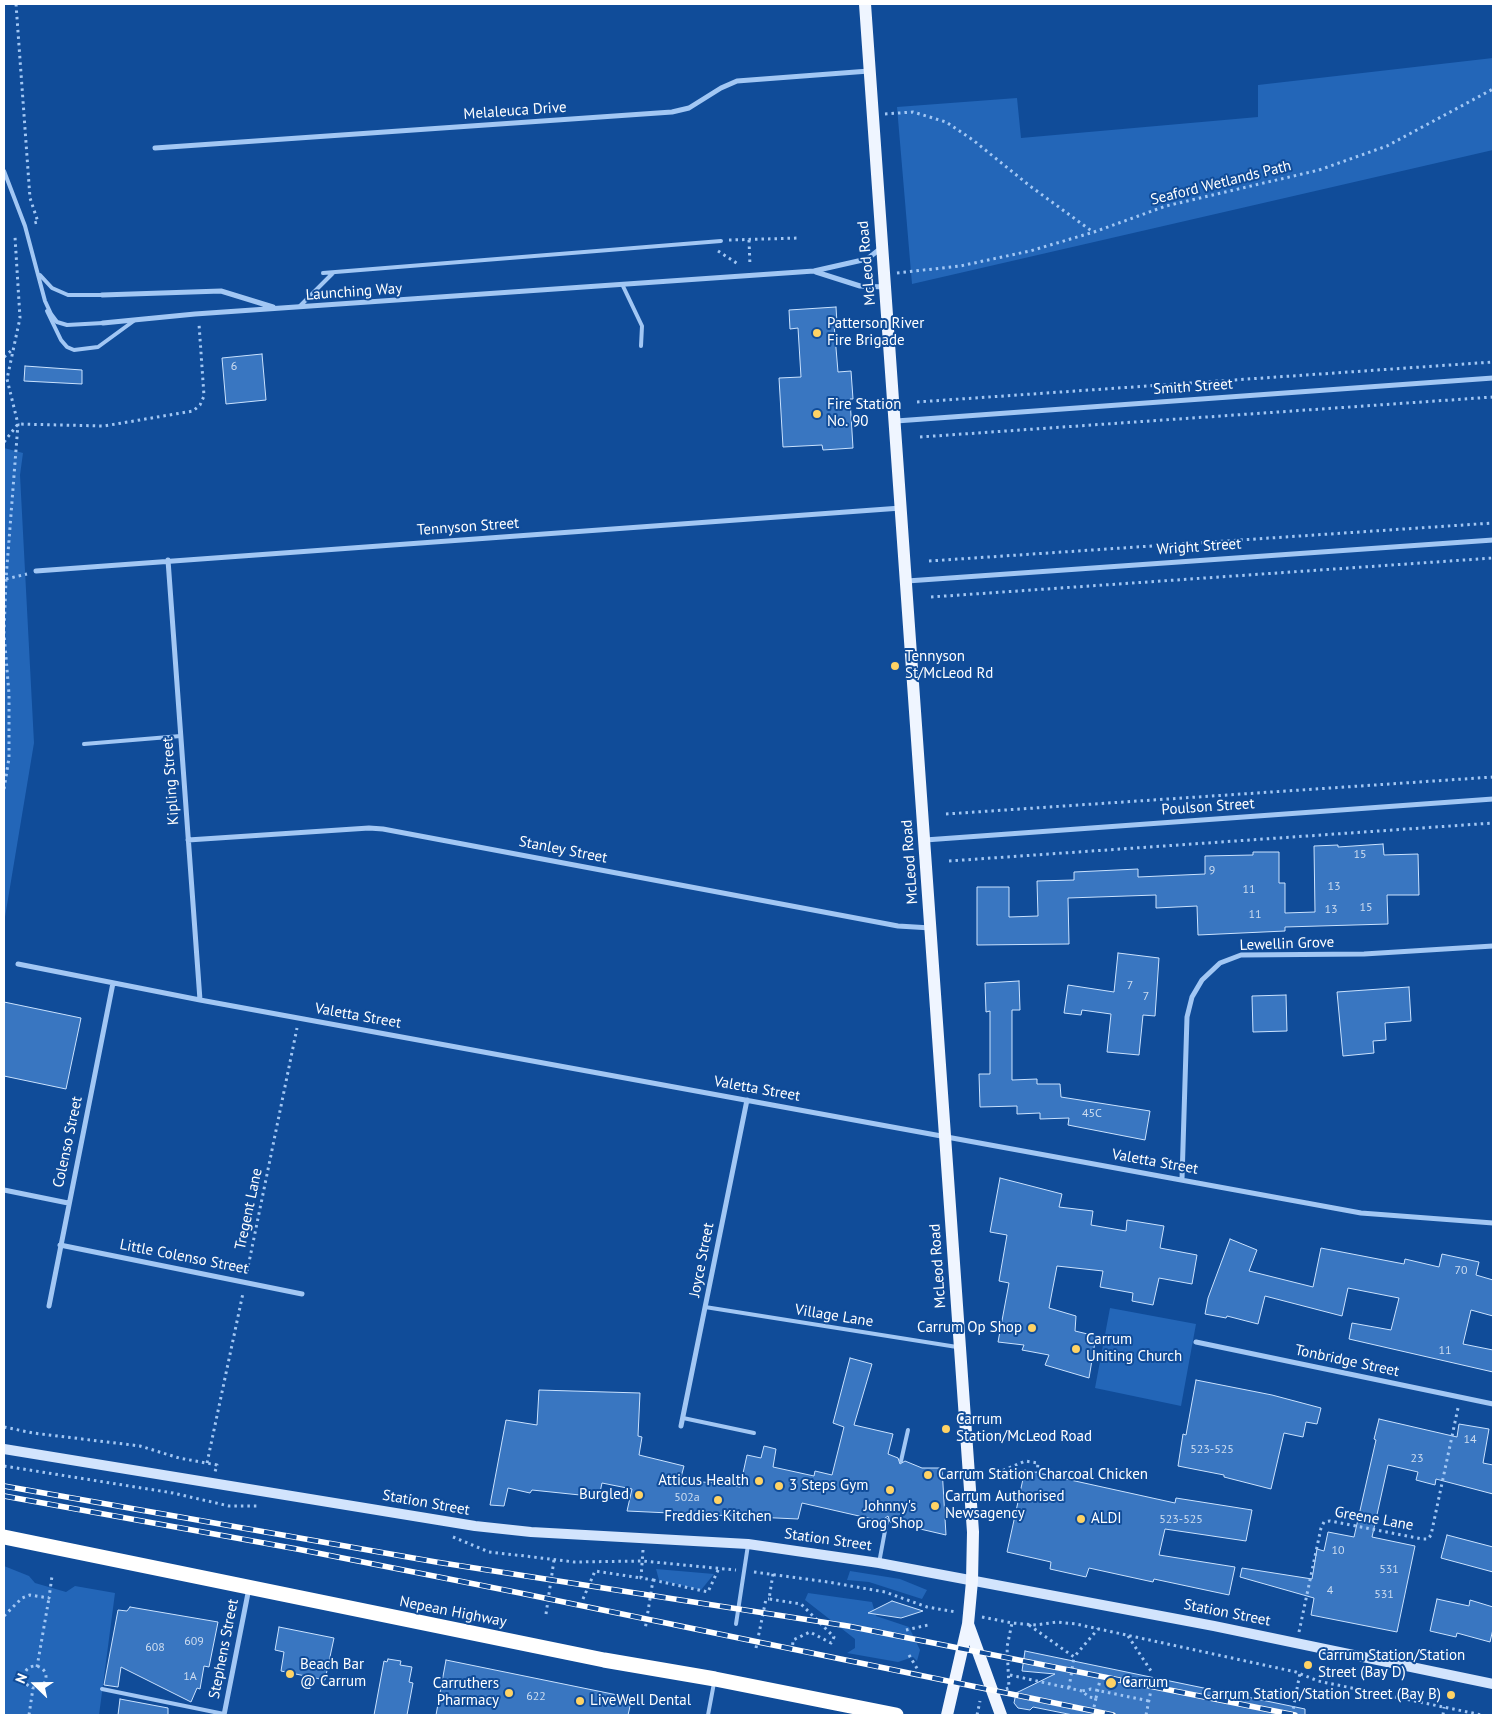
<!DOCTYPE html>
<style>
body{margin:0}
#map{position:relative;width:1497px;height:1719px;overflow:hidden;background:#104c99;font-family:"PT Sans",sans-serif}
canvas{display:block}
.frame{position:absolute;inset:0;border:5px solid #fff;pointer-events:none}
.north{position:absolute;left:10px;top:1659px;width:50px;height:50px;-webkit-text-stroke:4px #104c99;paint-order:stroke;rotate:292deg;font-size:14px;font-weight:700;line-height:20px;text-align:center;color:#fff}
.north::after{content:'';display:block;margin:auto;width:18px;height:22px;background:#fff;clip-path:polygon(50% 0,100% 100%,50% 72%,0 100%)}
</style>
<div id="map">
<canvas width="1497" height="1719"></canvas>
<div class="frame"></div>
<div class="north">N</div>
</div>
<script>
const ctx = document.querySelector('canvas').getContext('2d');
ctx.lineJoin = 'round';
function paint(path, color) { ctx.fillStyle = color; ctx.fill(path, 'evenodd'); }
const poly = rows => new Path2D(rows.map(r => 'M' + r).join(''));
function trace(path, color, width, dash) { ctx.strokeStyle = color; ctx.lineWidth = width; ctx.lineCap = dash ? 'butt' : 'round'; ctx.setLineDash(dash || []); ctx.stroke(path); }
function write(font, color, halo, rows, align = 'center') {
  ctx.font = font + ' "PT Sans",sans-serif'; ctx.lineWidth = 4; ctx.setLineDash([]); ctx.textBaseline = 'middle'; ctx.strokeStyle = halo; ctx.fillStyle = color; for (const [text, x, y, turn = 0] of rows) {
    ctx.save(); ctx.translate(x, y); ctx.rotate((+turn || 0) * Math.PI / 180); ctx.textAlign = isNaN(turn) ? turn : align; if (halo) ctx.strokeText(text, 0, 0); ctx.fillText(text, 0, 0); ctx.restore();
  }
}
paint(poly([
 [1493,58,1493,150,912,284,897,107,1017,98,1021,138,1258,117,1258,85],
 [4,448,23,453,20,475,34,743,4,923],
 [1110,1308,1196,1324,1181,1406,1095,1388],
 [4,1566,29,1576,35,1583,66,1592,75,1586,115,1593,99,1715,4,1715],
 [656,1569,714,1574,701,1590,659,1580],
 [850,1571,900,1579,927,1590,922,1599,869,1582,847,1580],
 [808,1593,872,1602,876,1616,909,1627,920,1650,917,1661,913,1657,898,1662,847,1653,855,1648,855,1639,805,1600]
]), '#2366b8');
const building = poly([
 [836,307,837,323,834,324,838,372,851,371,853,399,850,399,853,448,823,450,822,445,783,447,779,378,801,377,798,328,790,329,789,310,836,307],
 [262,354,266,400,226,404,222,358,262,354],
 [25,366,82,370,82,384,24,381,25,366],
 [1383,844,1384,855,1418,854,1419,895,1387,895,1388,924,1285,927,1285,931,1198,935,1197,906,1156,908,1156,895,1068,898,1069,944,977,945,977,887,1009,887,1009,917,1038,916,1037,881,1074,880,1074,872,1138,869,1138,877,1205,874,1205,856,1253,855,1253,852,1279,852,1279,883,1285,883,1285,913,1315,912,1314,846,1338,845,1338,847,1383,844],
 [1118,953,1159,958,1155,1016,1143,1015,1139,1055,1107,1052,1111,1014,1082,1010,1081,1015,1064,1013,1068,985,1114,992,1118,953],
 [1019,981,1020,1010,1012,1010,1012,1080,1037,1079,1037,1084,1060,1084,1061,1097,1150,1111,1145,1140,1068,1125,1069,1118,1040,1119,1040,1113,1017,1114,1017,1106,980,1107,979,1074,990,1074,990,1011,986,1012,985,983,1019,981],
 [1409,987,1411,1021,1385,1023,1386,1040,1373,1041,1374,1053,1343,1056,1337,992,1409,987],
 [1286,995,1287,1031,1253,1032,1252,996,1286,995],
 [4,1002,81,1018,66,1089,4,1076,4,1002],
 [1000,1178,1062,1194,1059,1207,1093,1211,1091,1225,1126,1231,1127,1220,1164,1226,1160,1248,1197,1255,1192,1284,1159,1278,1153,1305,1132,1301,1133,1293,1100,1287,1103,1271,1057,1266,1049,1308,1076,1316,1075,1331,1096,1336,1089,1378,1045,1365,1049,1355,1022,1350,1024,1345,998,1342,1009,1283,999,1281,1007,1235,990,1232,1000,1178],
 [1230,1239,1257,1250,1249,1271,1313,1287,1321,1248,1404,1264,1405,1259,1439,1267,1442,1254,1479,1262,1476,1275,1493,1280,1493,1316,1471,1310,1463,1344,1493,1350,1493,1372,1349,1339,1352,1323,1391,1330,1399,1298,1348,1288,1342,1316,1265,1296,1258,1324,1227,1316,1226,1318,1205,1314,1208,1298,1230,1239],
 [850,1358,872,1364,854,1425,893,1434,888,1454,898,1458,900,1464,905,1461,922,1468,942,1468,946,1535,890,1522,888,1516,881,1521,802,1503,798,1519,627,1511,632,1489,602,1483,599,1497,532,1490,530,1493,508,1488,504,1506,490,1505,506,1420,537,1425,539,1390,640,1393,638,1436,642,1437,639,1455,684,1466,680,1481,720,1483,740,1487,747,1455,761,1458,764,1446,776,1449,773,1467,814,1476,815,1471,832,1475,844,1427,833,1423,850,1358],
 [1196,1380,1272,1395,1321,1408,1317,1424,1306,1422,1303,1437,1284,1433,1271,1489,1224,1477,1224,1475,1178,1466,1183,1434,1186,1435,1196,1380],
 [1379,1419,1457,1437,1459,1424,1489,1429,1483,1463,1493,1465,1493,1494,1436,1479,1435,1485,1416,1480,1418,1472,1388,1465,1372,1537,1415,1546,1397,1632,1311,1615,1314,1598,1240,1577,1242,1568,1312,1579,1317,1549,1324,1551,1328,1532,1354,1537,1376,1440,1374,1439,1379,1419],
 [1025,1470,1175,1503,1176,1498,1252,1510,1246,1541,1165,1529,1159,1555,1235,1567,1229,1595,1154,1579,1153,1582,1089,1568,1086,1577,1050,1569,1051,1562,1007,1552,1025,1470],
 [1447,1535,1493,1547,1493,1572,1441,1558,1447,1535],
 [1437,1599,1469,1606,1470,1600,1493,1607,1493,1629,1490,1642,1457,1633,1456,1637,1430,1631,1437,1599],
 [892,1601,923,1611,901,1618,868,1613,892,1601],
 [130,1607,218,1622,209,1667,204,1666,200,1689,197,1688,191,1702,121,1667,118,1687,104,1685,118,1610,127,1611,130,1607],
 [279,1627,334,1638,325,1680,281,1671,284,1652,275,1650,279,1627],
 [1025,1651,1305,1709,1305,1715,1073,1715,1033,1707,1030,1710,1018,1708,1014,1703,1016,1693,1055,1674,1022,1671,1025,1651],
 [388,1659,401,1661,400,1665,412,1667,409,1682,413,1683,407,1715,374,1715,384,1661,387,1662,388,1659],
 [446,1660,632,1698,628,1715,436,1715,446,1660],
 [120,1699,168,1708,168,1715,118,1715,120,1699]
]);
paint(building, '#3976c1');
trace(building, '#cae2fe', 1);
trace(poly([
 [16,4,30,198,38,222,34,223],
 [885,114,913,112,946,122,973,140,1030,186,1093,232],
 [729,240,799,238],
 [749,240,750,266],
 [718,251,738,264],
 [897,273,960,266,1030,251,1094,232,1166,206,1319,170,1387,146,1493,89],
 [4,357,12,350],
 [917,402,1493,362],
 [920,437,1493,397],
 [4,442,18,424,104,426,193,411,200,405,204,396,199,324],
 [929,561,1493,523],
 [6,579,27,574],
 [931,597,1493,558],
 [4,789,9,758,9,694,4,633,6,579,18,424,7,379,20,318,15,237],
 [946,814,1493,777],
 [949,861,1493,823],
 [247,1272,297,1028],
 [4,1427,33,1433,140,1446,179,1458,217,1465,215,1472],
 [207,1463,243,1293],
 [4,1466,173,1493,229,1506,257,1506],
 [997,1473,1025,1461,1038,1463,1037,1473],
 [453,1537,489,1552,525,1556,574,1562,643,1561,736,1570],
 [643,1550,641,1578,653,1580,645,1630],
 [754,1572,828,1582,885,1592,927,1607,956,1612],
 [773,1574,769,1599,801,1604,834,1637,831,1643,810,1632,793,1640,792,1654],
 [653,1580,708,1592,719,1568],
 [583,1599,595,1571,641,1578],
 [546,1614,554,1560],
 [4,1616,22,1598,30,1595,49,1598,52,1576],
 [982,1617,1012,1623,1036,1625,1057,1622,1076,1624,1296,1672,1318,1681,1482,1715],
 [1029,1625,1074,1657,1098,1629],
 [906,1630,928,1625],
 [1299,1632,1321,1528,1324,1522,1330,1521,1422,1539,1428,1539,1431,1535,1458,1408],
 [1128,1636,1153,1674],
 [756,1648,766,1599,769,1599],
 [909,1655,918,1670],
 '24 1677a11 11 0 1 1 22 0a11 11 0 1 1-22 0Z',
 [37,1667,49,1598],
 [1010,1675,1082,1691],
 [1069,1688,1074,1657],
 [1006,1689,1009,1688,1007,1647,1012,1623],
 [1096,1698,1100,1680],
 [1094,1707,1096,1698,1089,1697,1082,1691,1091,1689,1149,1701],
 [29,1715,33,1688],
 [977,1715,980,1701],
 [1146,1715,1151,1690],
 [1292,1715,1300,1673],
 [1443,1715,1444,1707]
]), '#a2c7f4', 3, [2.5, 4]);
trace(poly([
 [4,171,25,226,45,301,51,314,57,322,67,325,103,323],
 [323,273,721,241],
 [40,275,52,288,68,295,102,295],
 [622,284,642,326,641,346],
 [300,306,333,273],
 [47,311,61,340,67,347,74,350,98,347,135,320],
 [84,744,181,736],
 [705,1307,957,1347],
 [683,1418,754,1433],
 [901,1461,908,1430],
 [879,1563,887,1520],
 [736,1624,748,1545],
 [102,1689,224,1714],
 [708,1715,714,1683]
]), '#a2c7f4', 4);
trace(poly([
 [155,148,672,112,689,108,721,88,737,81,869,71],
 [816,272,860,286,885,287],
 [102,295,221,291,273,307],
 [103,323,195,314,814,271,867,259,880,249],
 [896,421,1493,378],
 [168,560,200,1000],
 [36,571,901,508],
 [907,581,1493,540],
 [188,840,369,828,383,829,898,926,931,928],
 [925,840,1493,799],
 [18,964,200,1000,1361,1213,1493,1223],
 [1182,1179,1187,1017,1192,997,1202,980,1220,963,1241,955,1364,954,1493,946],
 [4,1190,68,1203],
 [60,1245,302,1294],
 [49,1306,113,983],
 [1196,1342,1493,1404],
 [681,1426,747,1100],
 [224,1715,249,1588]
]), '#a2c7f4', 5);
trace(poly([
 [4,1449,475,1526,531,1532,748,1544,879,1563,1214,1626,1493,1684]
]), '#d2e4fd', 10);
trace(poly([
 [865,4,973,1532,972,1581,968,1624,947,1715],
 [968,1624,1001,1715]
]), '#eff5ff', 12);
trace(poly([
 [4,1537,604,1660,715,1679,896,1715]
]), '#fff', 15);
const rail = poly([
 [4,1486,436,1562,848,1626,1295,1715],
 [4,1496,297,1549,520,1593,1113,1715]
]);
trace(rail, '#fff', 5.5);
trace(rail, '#104c99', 4, [11]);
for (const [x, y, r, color] of [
 [817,333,5,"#ffd365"],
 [817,414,5,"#ffd365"],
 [895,666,5,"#ffd365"],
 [1032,1328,5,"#ffd365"],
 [1076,1349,5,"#ffd365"],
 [946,1429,5,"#ffd365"],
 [928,1475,5,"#ffd365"],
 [759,1481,5,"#ffd365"],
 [779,1486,5,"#ffd365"],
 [890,1490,5,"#ffd365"],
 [639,1495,5,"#ffd365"],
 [718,1500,5,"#ffd365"],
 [935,1506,5,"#ffd365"],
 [1081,1519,5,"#ffd365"],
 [1308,1665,5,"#ffd365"],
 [290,1674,5,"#ffd365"],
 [1111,1683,6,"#ffd365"],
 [509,1693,5,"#ffd365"],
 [1451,1695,5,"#ffd365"],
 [580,1701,5,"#ffd365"]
]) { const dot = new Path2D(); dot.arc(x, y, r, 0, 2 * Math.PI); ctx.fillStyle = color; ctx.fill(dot); trace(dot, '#104c99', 2); }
write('12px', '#ceddf0', null, [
 ["6",234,367],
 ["15",1360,855],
 ["9",1212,871],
 ["13",1334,887],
 ["11",1249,890],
 ["15",1366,908],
 ["13",1331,910],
 ["11",1255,915],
 ["7",1130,986],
 ["7",1146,997],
 ["45C",1092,1114],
 ["70",1461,1271],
 ["11",1445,1351],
 ["14",1470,1440],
 ["523-525",1212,1450],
 ["23",1417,1459],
 ["502a",687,1498],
 ["523-525",1181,1520],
 ["10",1338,1551],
 ["531",1389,1570],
 ["4",1330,1591],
 ["531",1384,1595],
 ["609",194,1642],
 ["608",155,1648],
 ["1A",190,1677],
 ["622",536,1697]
]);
write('15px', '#fff', '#104c99', [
 ["Melaleuca Drive",515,111,-4],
 ["Seaford Wetlands Path",1221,183,-14],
 ["McLeod Road",867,263,-95],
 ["Launching Way",354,292,-4],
 ["Smith Street",1193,387,-4],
 ["Tennyson Street",468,527,-4],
 ["Wright Street",1199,547,-4],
 ["Kipling Street",171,781,-94],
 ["Poulson Street",1208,807,-4],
 ["Stanley Street",563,850,11],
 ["McLeod Road",910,862,-94],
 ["Lewellin Grove",1287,944,-2],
 ["Valetta Street",358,1016,10],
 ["Valetta Street",757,1089,10],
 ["Colenso Street",68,1142,-78],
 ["Valetta Street",1155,1162,10],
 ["Tregent Lane",249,1209,-78],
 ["Little Colenso Street",184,1257,11],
 ["Joyce Street",702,1260,-79],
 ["McLeod Road",938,1266,-94],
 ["Village Lane",834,1316,9],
 ["Tonbridge Street",1347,1361,12],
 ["Station Street",426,1503,10],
 ["Greene Lane",1374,1519,10],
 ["Station Street",828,1540,8],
 ["Nepean Highway",453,1612,11],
 ["Station Street",1227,1613,11],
 ["Stephens Street",224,1649,-79]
]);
write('15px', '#fff', '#104c99', [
 ["Patterson River",827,324],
 ["Fire Brigade",827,341],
 ["Fire Station",827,405],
 ["No. 90",827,422],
 ["Tennyson",905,657],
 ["St/McLeod Rd",905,674],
 ["Carrum Op Shop",1022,1328,"right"],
 ["Carrum",1086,1340],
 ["Uniting Church",1086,1357],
 ["Carrum",956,1420],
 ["Station/McLeod Road",956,1437],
 ["Carrum Station Charcoal Chicken",938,1475],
 ["Atticus Health",749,1481,"right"],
 ["3 Steps Gym",789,1486],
 ["Burgled",629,1495,"right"],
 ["Carrum Authorised",945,1497],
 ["Newsagency",945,1514],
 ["Johnny's",890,1507,"center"],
 ["Grog Shop",890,1524,"center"],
 ["Freddies Kitchen",718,1517,"center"],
 ["ALDI",1091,1519],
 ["Carrum Station/Station",1318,1656],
 ["Street (Bay D)",1318,1673],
 ["Beach Bar",300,1665],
 ["@ Carrum",300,1682],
 ["Carrum",1122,1683],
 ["Carruthers",499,1684,"right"],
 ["Pharmacy",499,1701,"right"],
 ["Carrum Station/Station Street (Bay B)",1441,1695,"right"],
 ["LiveWell Dental",590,1701]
], 'left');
</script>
